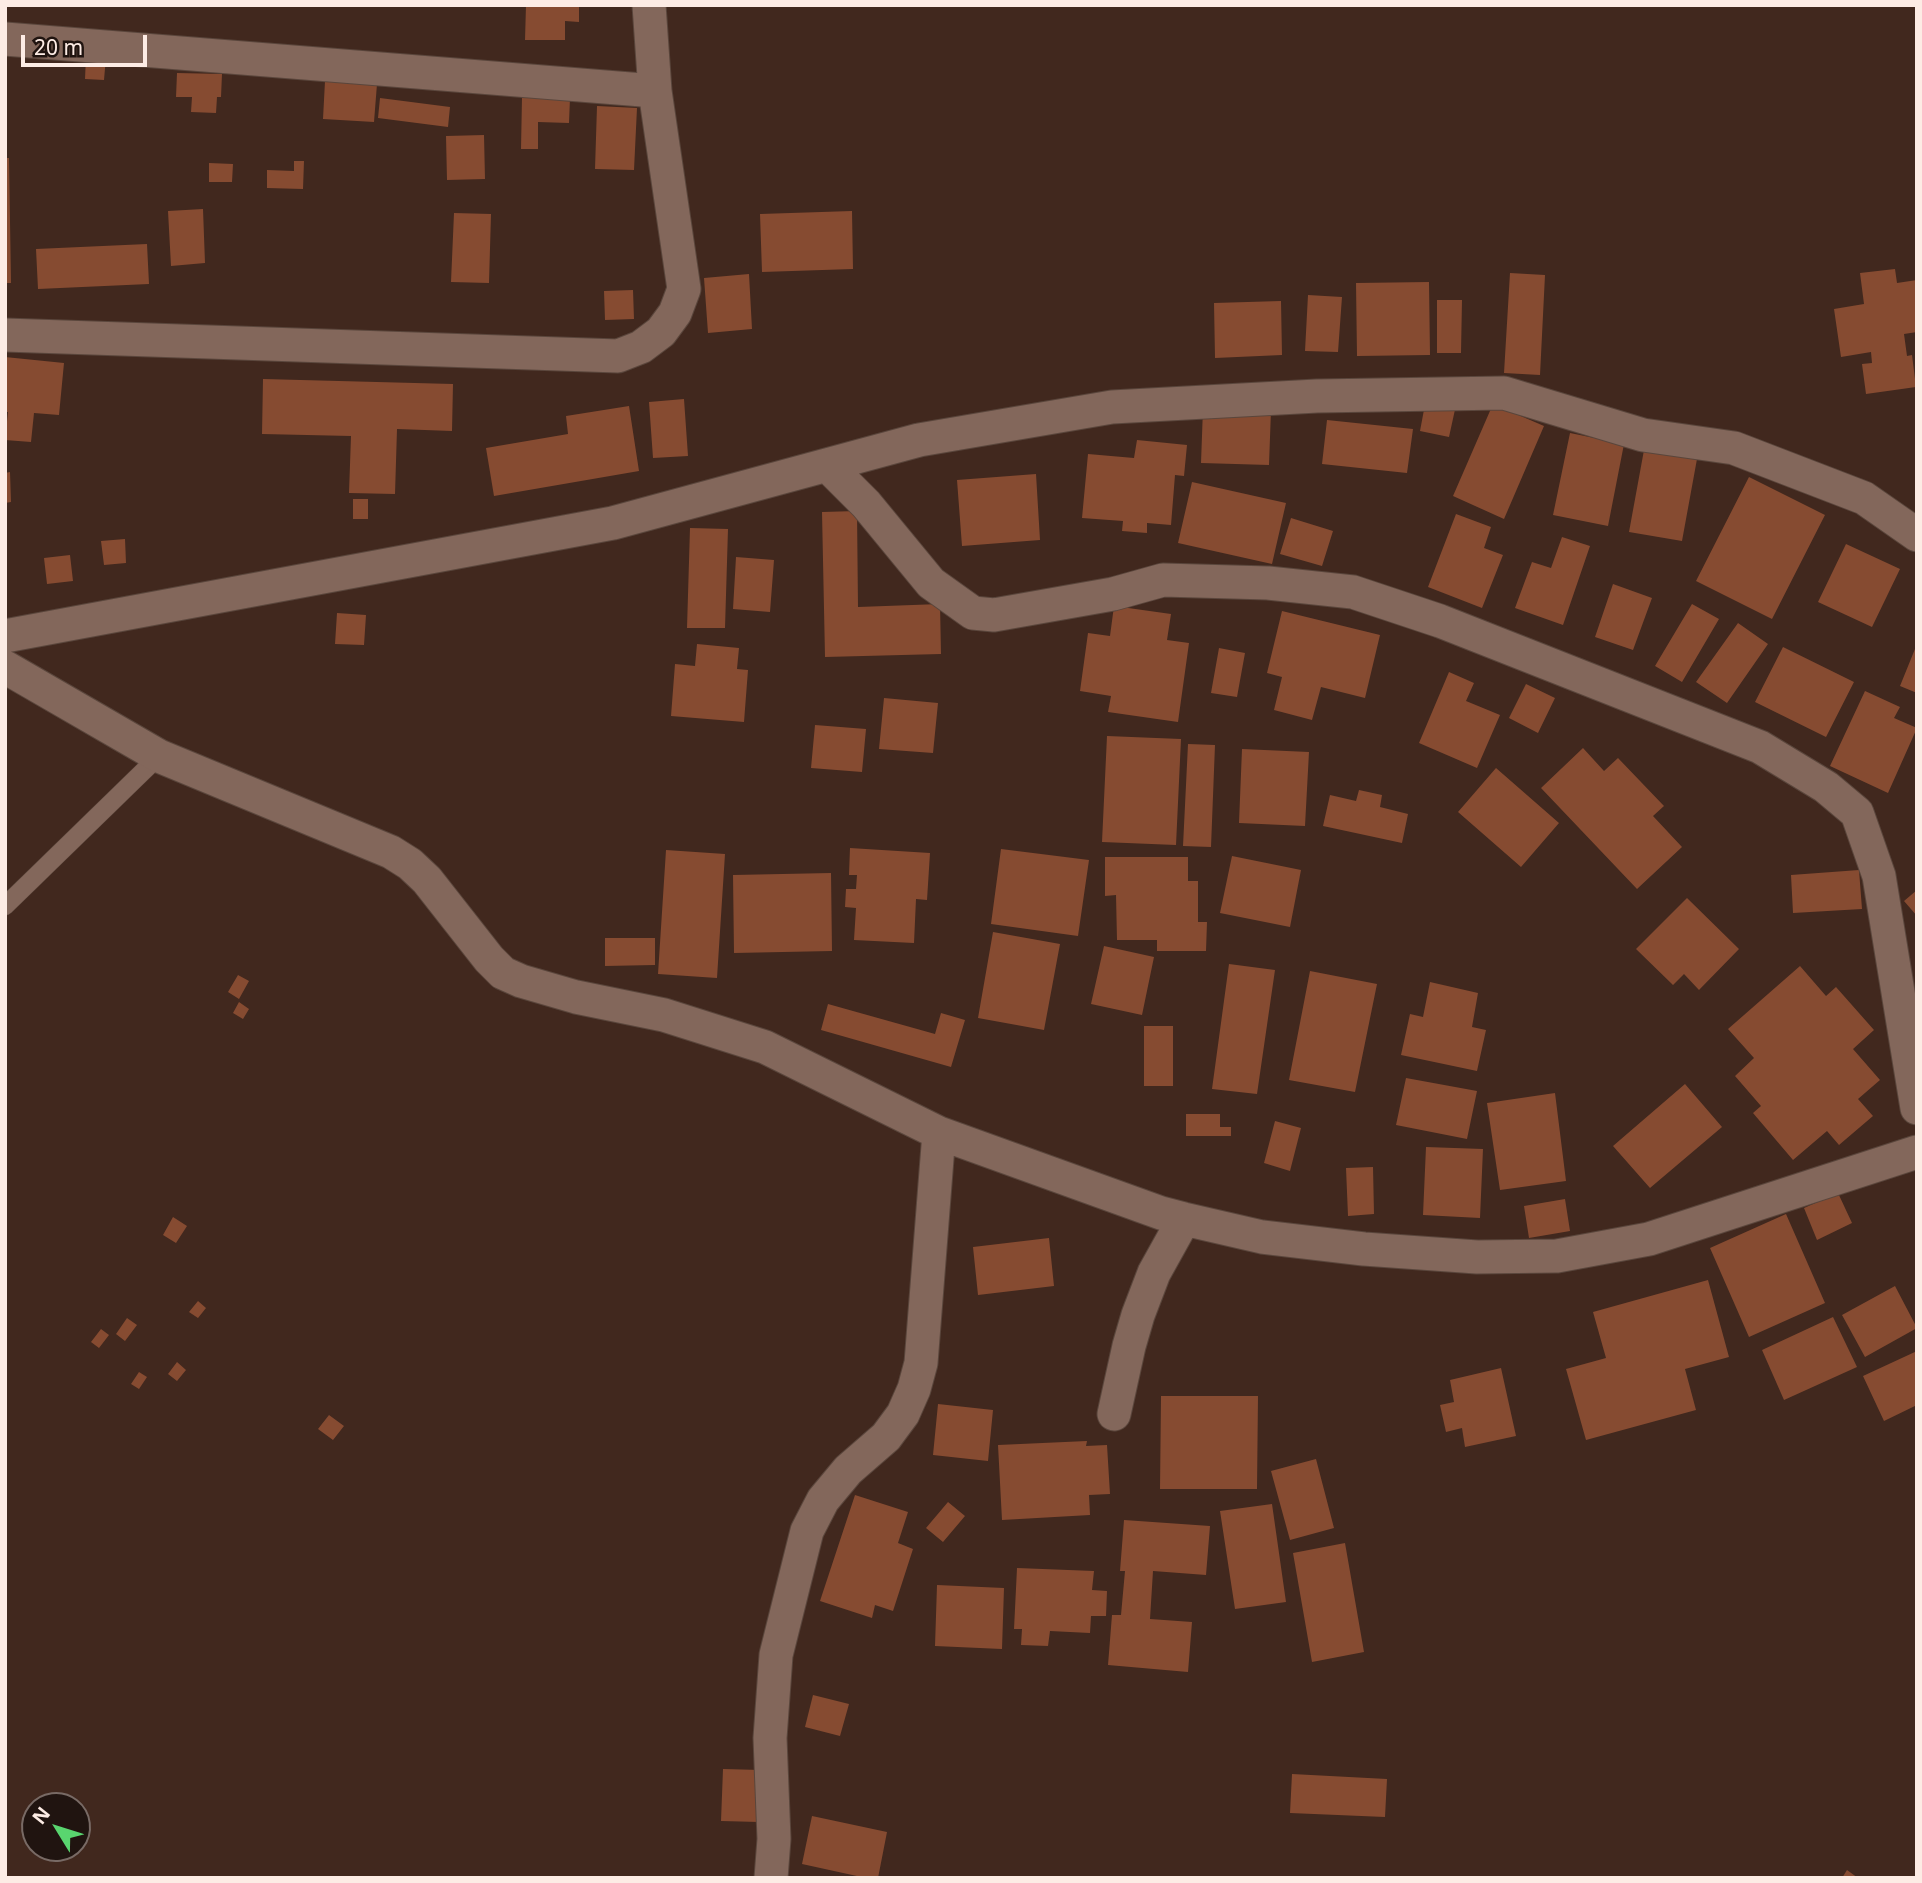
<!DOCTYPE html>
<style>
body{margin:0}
#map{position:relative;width:1922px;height:1883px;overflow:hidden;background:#41281e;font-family:"Noto Sans",sans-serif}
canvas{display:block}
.frame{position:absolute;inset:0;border:7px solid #fdece5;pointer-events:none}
.north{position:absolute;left:21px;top:1792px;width:70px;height:70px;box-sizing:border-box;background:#201410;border:2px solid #786a65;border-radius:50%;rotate:308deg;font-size:19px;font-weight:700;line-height:28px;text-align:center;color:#fdece5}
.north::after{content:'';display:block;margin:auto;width:24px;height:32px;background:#59d56f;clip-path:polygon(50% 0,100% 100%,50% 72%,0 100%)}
.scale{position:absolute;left:21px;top:35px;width:126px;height:32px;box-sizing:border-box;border:4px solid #fdece5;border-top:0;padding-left:9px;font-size:21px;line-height:24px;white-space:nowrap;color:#fdece5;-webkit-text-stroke:5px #201410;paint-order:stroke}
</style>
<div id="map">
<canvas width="1922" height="1883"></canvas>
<div class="frame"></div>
<div class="north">N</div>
<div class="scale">20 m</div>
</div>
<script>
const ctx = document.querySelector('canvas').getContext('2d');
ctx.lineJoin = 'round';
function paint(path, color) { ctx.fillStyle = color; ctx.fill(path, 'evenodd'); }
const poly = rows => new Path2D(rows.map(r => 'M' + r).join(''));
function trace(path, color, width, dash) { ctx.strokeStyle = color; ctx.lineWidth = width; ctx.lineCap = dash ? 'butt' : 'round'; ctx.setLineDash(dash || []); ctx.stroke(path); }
paint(poly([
 [526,5,579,5,579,22,565,21,565,40,525,40],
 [86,56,106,57,104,80,85,79],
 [177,73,222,74,221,97,217,97,216,113,191,112,192,97,176,97],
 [325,81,377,84,374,122,323,119],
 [522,97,570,98,569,123,538,122,538,149,521,149],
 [380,98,450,107,448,127,378,118],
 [597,106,637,108,634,170,595,169],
 [484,135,485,179,447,180,446,136],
 [5,158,9,158,11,283,5,283],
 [294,161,304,161,303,189,267,188,267,170,294,171],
 [209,163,233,164,232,182,209,182],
 [203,209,205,263,171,266,168,211],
 [852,211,853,269,762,272,760,214],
 [454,213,491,214,489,283,451,282],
 [147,244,149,284,38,289,36,249],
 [1895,269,1897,283,1917,280,1917,332,1904,334,1907,356,1912,355,1916,387,1866,394,1862,364,1872,363,1871,352,1841,357,1834,309,1864,304,1860,273],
 [1510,273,1545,275,1540,375,1504,373],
 [749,274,752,329,708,333,704,278],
 [1429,282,1430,355,1357,356,1356,283],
 [633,290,634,319,605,320,604,291],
 [1308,295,1342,297,1338,352,1305,351],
 [1437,300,1462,300,1461,353,1437,353],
 [1281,301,1282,355,1215,358,1214,303],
 [5,357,64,363,59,415,34,413,31,442,5,440,8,412,5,412],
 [263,379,453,384,452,431,397,429,395,494,349,493,351,436,262,434],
 [684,399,688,456,653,458,649,402],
 [1426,399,1456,405,1449,437,1420,431],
 [1493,404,1544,426,1504,519,1453,496],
 [629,406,639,471,494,496,486,448,568,434,566,416],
 [1203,408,1271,410,1269,465,1201,463],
 [1327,420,1413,429,1407,473,1322,464],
 [1570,433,1624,444,1608,526,1553,515],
 [1137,440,1187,445,1184,476,1175,475,1171,525,1147,523,1147,533,1122,531,1123,521,1082,518,1088,454,1134,458],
 [1644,450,1697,459,1682,541,1629,532],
 [10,472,11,502,5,503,5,473],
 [1036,474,1040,540,962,546,957,480],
 [1749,477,1825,515,1772,619,1696,581],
 [1192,482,1286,503,1272,564,1178,543],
 [353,499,368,499,368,519,353,519],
 [857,511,858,607,940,604,941,654,825,657,822,512],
 [1456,514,1491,527,1484,548,1503,555,1482,608,1428,587],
 [1291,518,1333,531,1322,566,1280,554],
 [690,528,728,529,725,628,687,628],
 [1562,537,1590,546,1563,625,1515,608,1532,562,1551,568],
 [125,539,126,563,104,565,101,541],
 [1846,544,1900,569,1872,627,1818,602],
 [70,555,73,581,47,584,44,558],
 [736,557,774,560,770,612,733,609],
 [1613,584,1652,598,1633,650,1595,637],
 [1692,604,1719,619,1682,682,1655,666],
 [1114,606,1171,614,1167,640,1189,643,1178,722,1108,712,1111,696,1080,691,1088,633,1110,636],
 [1282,611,1380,635,1365,698,1321,687,1312,720,1274,710,1282,677,1267,673],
 [337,613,366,615,364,645,335,644],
 [1738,623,1768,644,1727,703,1696,682],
 [697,644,739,648,737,669,748,670,744,722,671,716,675,664,695,666],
 [1917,644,1917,693,1900,686],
 [1783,647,1854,682,1826,737,1755,702],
 [1219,648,1245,653,1237,697,1211,693],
 [1449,672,1474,683,1466,701,1500,715,1477,768,1419,743],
 [1526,684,1555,698,1538,733,1509,718],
 [1865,691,1900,707,1894,718,1917,728,1888,793,1830,766],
 [884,698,938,703,933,753,879,749],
 [815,725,866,729,862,772,811,768],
 [1107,736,1181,739,1176,845,1102,842],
 [1188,744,1215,745,1211,847,1183,846],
 [1583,748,1604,771,1618,758,1664,806,1653,816,1682,847,1637,889,1541,788],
 [1242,749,1309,752,1305,826,1239,823],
 [1496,768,1559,823,1521,867,1458,812],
 [1359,790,1382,795,1380,807,1408,814,1402,843,1323,826,1330,795,1356,801],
 [850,848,930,853,927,900,916,899,914,943,854,940,856,908,845,907,846,889,856,889,857,875,849,875],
 [1001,849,1089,860,1078,936,991,924],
 [666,850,725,854,717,978,658,974],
 [1232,856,1301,870,1290,927,1220,913],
 [1105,857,1188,857,1188,881,1198,881,1198,922,1207,922,1206,951,1157,951,1157,940,1117,940,1116,895,1105,896],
 [1859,870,1862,909,1793,913,1791,875],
 [831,873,832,951,734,953,733,875],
 [1917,890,1917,916,1904,901],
 [1687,898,1739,949,1699,990,1684,974,1673,985,1636,949],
 [993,932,1060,944,1044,1030,978,1018],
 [605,938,655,938,655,965,605,966],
 [1104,946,1154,957,1142,1015,1091,1004],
 [1229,964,1275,970,1257,1094,1212,1089],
 [1800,966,1826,996,1836,987,1874,1030,1853,1049,1880,1080,1858,1099,1873,1116,1839,1145,1827,1131,1793,1160,1753,1113,1761,1106,1735,1076,1754,1058,1728,1029],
 [1310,971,1377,984,1355,1092,1289,1080],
 [238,975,249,981,239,999,228,992],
 [1430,982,1478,993,1472,1027,1486,1030,1477,1071,1401,1055,1410,1014,1423,1017],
 [239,1002,249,1009,243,1019,233,1013],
 [828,1004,935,1034,941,1013,965,1020,951,1067,821,1030],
 [1144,1026,1173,1026,1173,1086,1144,1086],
 [1406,1078,1477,1091,1467,1139,1396,1125],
 [1685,1084,1722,1127,1650,1188,1613,1146],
 [1555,1093,1566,1181,1500,1190,1487,1103],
 [1186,1114,1220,1114,1220,1127,1231,1127,1231,1136,1186,1136],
 [1275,1121,1301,1128,1290,1171,1264,1163],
 [1426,1147,1483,1149,1480,1218,1423,1215],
 [1373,1167,1374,1214,1348,1216,1346,1168],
 [1838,1193,1852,1223,1817,1240,1804,1208],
 [1565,1199,1570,1231,1529,1238,1524,1206],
 [1786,1214,1825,1303,1749,1337,1710,1248],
 [173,1217,187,1226,176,1243,163,1235],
 [1049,1238,1054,1286,978,1295,973,1247],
 [1708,1280,1729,1357,1685,1369,1696,1410,1586,1440,1566,1369,1606,1358,1593,1312],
 [1895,1286,1917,1328,1865,1357,1842,1315],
 [198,1301,206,1308,198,1318,189,1312],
 [1833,1317,1857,1367,1784,1400,1762,1350],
 [127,1318,137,1325,125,1341,116,1334],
 [101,1329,109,1335,99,1348,91,1342],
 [1917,1351,1917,1405,1884,1421,1863,1376],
 [177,1362,186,1370,177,1381,168,1374],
 [1501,1368,1516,1436,1465,1447,1462,1428,1446,1432,1440,1405,1454,1402,1450,1380],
 [139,1372,147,1377,139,1389,131,1384],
 [1161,1396,1258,1396,1257,1489,1160,1489],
 [938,1404,993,1410,988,1461,933,1455],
 [329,1415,344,1426,333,1440,318,1429],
 [1087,1441,1086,1446,1107,1445,1110,1494,1089,1495,1090,1515,1002,1520,998,1445],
 [1316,1459,1334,1528,1290,1540,1271,1471],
 [855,1495,908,1512,898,1543,913,1549,893,1611,875,1605,872,1618,820,1601],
 [948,1502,965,1516,943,1542,926,1528],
 [1272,1504,1286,1602,1235,1609,1220,1511],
 [1124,1520,1210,1526,1206,1575,1153,1571,1150,1619,1192,1622,1188,1672,1108,1665,1112,1615,1121,1615,1125,1571,1120,1571],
 [1345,1543,1364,1652,1312,1662,1293,1553],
 [1017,1568,1094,1571,1092,1590,1107,1591,1106,1616,1091,1616,1090,1633,1050,1631,1048,1646,1021,1645,1022,1629,1014,1629],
 [937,1585,1004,1588,1002,1649,935,1646],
 [813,1695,849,1704,840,1736,805,1727],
 [723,1769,761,1770,759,1822,721,1821],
 [1292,1774,1387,1779,1385,1817,1290,1813],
 [812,1816,887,1832,878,1878,866,1878,802,1864],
 [1847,1870,1858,1878,1842,1878]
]), '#864b31');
const lane = poly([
 [5,906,159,756]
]);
const street = poly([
 [5,39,655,91],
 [5,335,618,356,641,347,661,332,675,313,684,289,655,91,649,5],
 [827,465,866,504,931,583,973,613,994,615,1113,594,1163,580,1268,583,1353,592,1440,621,1760,747,1826,787,1857,813,1879,876,1917,1108],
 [5,636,613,523,919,440,1112,407,1317,396,1504,393,1643,435,1734,448,1864,498,1917,535],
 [5,667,159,756,391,852,410,864,427,880,489,959,503,973,521,981,576,997,664,1015,765,1047,939,1133,1161,1213,1184,1219,1262,1237,1364,1249,1477,1257,1557,1256,1649,1239,1917,1152],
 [1114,1414,1129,1346,1138,1315,1154,1273,1184,1219],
 [771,1878,774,1839,770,1738,776,1655,807,1531,823,1500,848,1470,886,1437,903,1414,914,1389,921,1363,939,1133]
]);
trace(lane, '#5a463c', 19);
trace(street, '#5a463c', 35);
trace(lane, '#83675b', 18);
trace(street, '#83675b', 33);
</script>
